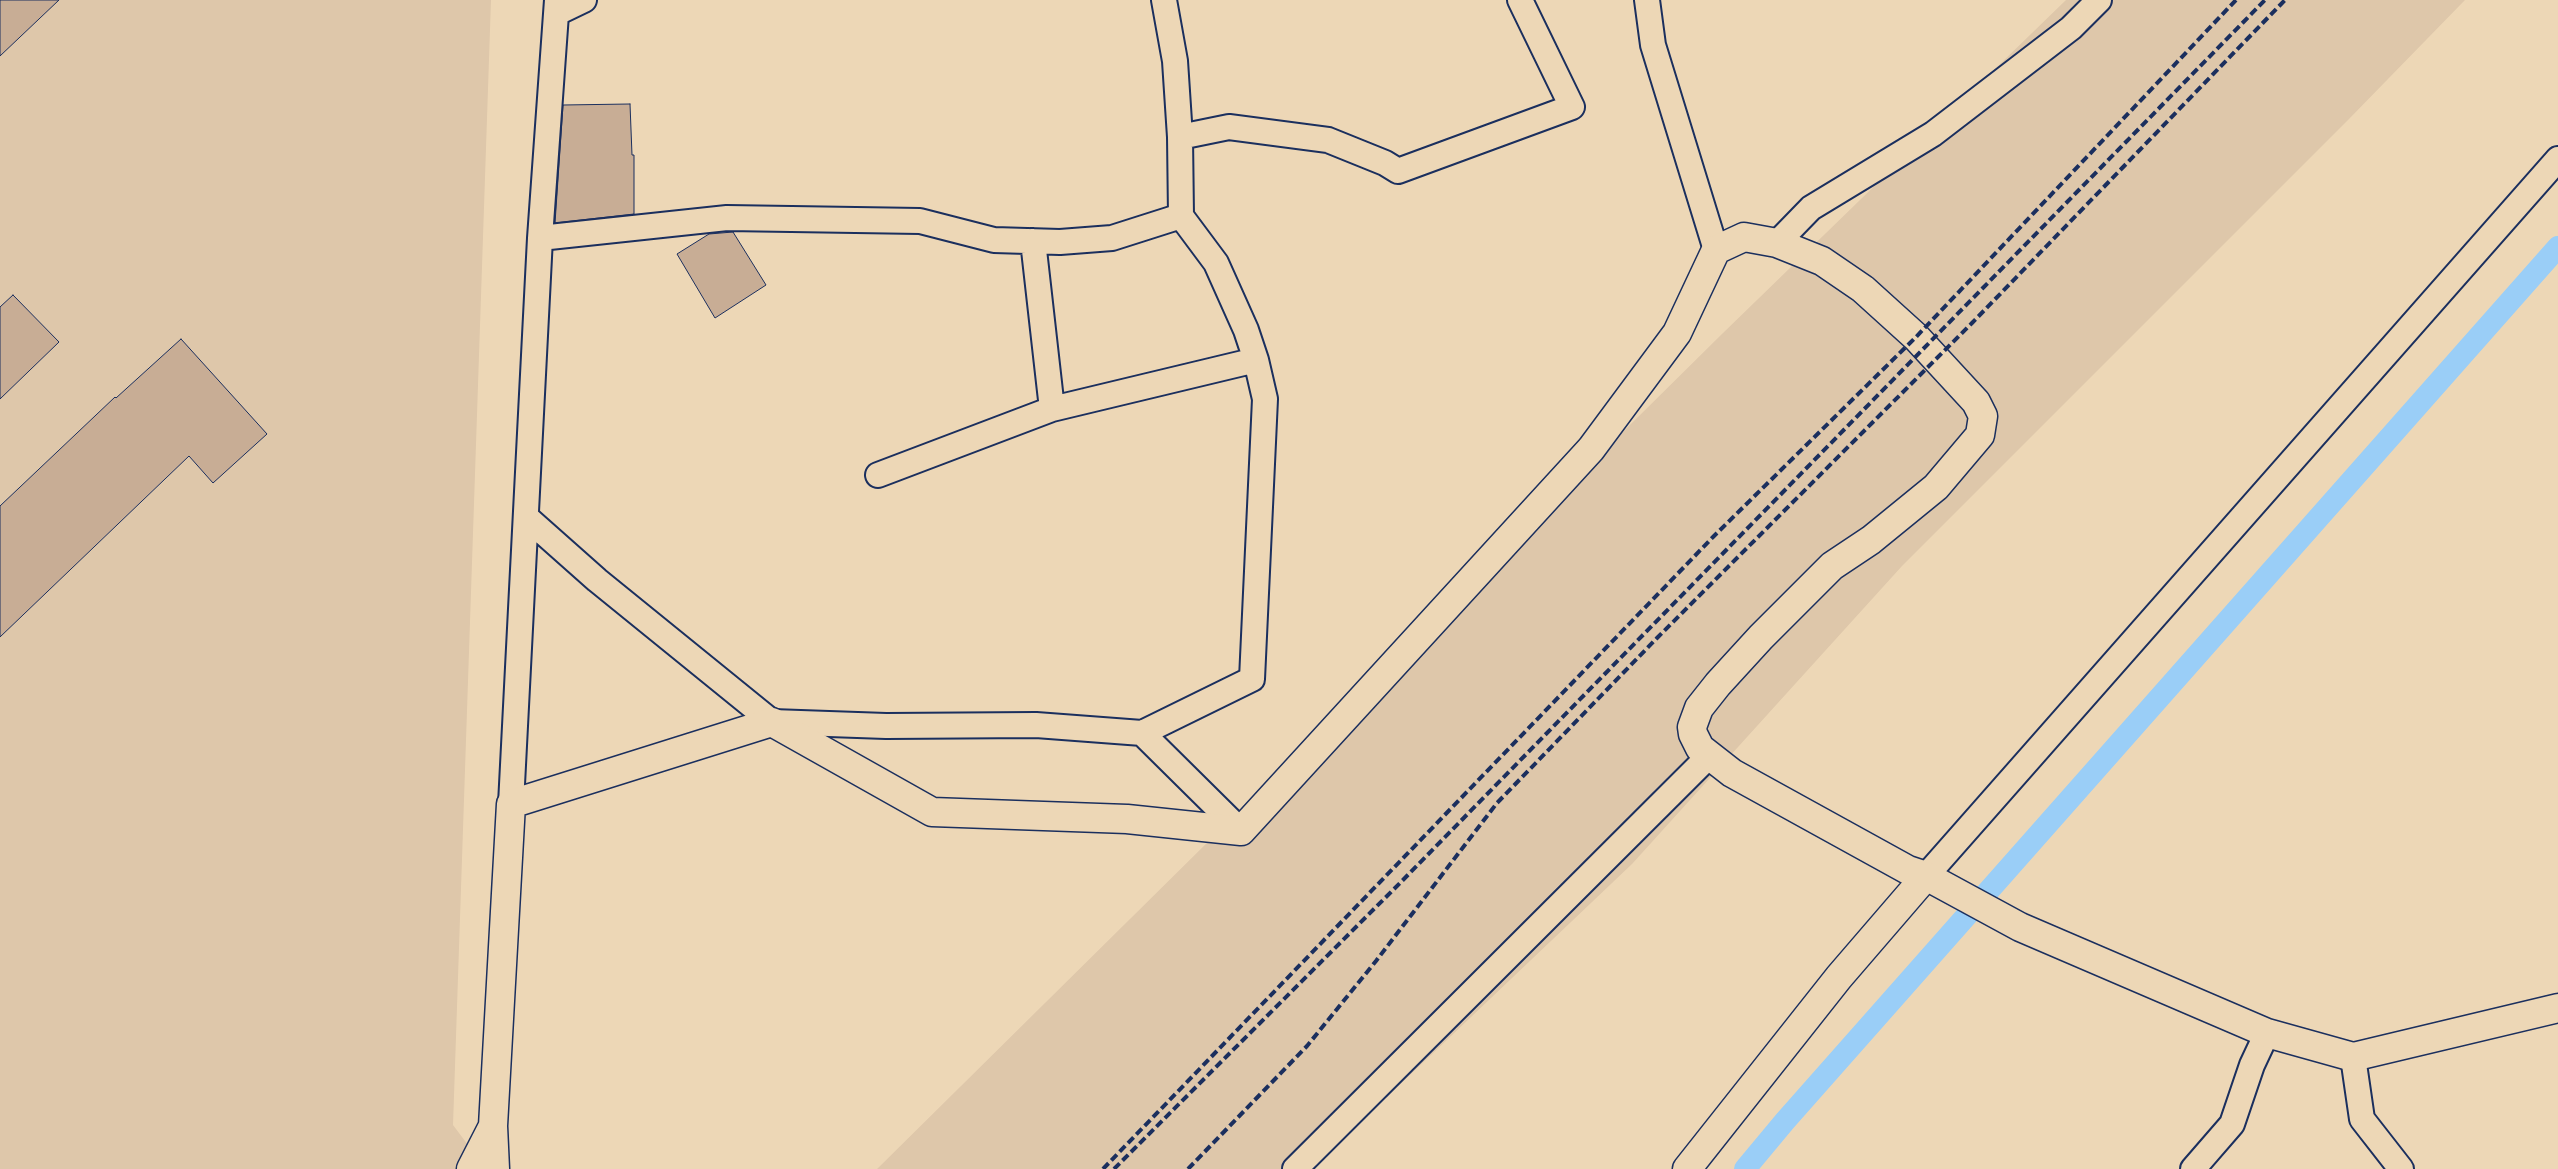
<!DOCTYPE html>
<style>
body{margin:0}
canvas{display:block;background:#edd7b6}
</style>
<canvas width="2558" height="1169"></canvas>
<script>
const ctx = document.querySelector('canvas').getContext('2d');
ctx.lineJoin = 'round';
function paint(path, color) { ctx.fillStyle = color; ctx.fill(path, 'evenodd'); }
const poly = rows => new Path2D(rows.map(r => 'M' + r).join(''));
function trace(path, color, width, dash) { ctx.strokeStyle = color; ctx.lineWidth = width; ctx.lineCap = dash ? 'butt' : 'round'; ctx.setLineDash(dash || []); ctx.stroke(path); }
paint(poly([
 [0,0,491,0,453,1125,486,1169,0,1169],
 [2066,0,2465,0,2349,119,1902,566,1632,864,1330,1151,1314,1169,877,1169,1723,333]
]), '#dec7aa');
trace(poly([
 [1745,1169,1785,1121,2558,247]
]), '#9acef7', 22);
const building = poly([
 [0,0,59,0,0,56,0,0],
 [630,104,632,155,634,155,634,214,555,223,563,105,630,104],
 [733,232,766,285,715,318,677,254,709,234,733,232],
 [13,295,59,342,0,399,0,307,13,295],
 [181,339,267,434,213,483,189,456,0,637,0,506,115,397,116,398,181,339]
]);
paint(building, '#c8ad95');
trace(building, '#1b2f5e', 1);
const minor = poly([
 [1164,0,1175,61,1180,137,1181,216,1216,263,1246,330,1256,360,1265,399,1252,679,1142,733,1241,831],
 [1647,0,1653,45,1716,250],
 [557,13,584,0],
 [1180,137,1229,127,1328,140,1385,163,1398,171,1572,107,1520,0],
 [540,238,727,218,920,221,994,240,1060,242,1112,238,1181,216],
 [1777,243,1811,208,1933,134,2071,28,2099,0],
 [1052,409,1256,360],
 [878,475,1052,409,1033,241],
 [526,517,597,580,772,722,886,726,1036,725,1142,733],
 [511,804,540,238,557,0],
 [1926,876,2558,159],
 [2353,1057,2362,1119,2401,1169],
 [1295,1169,1709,756],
 [2193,1169,2232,1124,2252,1065,2267,1033]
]);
const tertiary = poly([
 [471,1169,492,1128],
 [495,1169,493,1126,511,804,772,722,932,812,1127,819,1241,831,1591,449,1677,333,1716,250,1744,237,1777,243,1822,261,1863,289,1916,337,1976,402,1983,416,1980,435,1936,487,1871,540,1832,566,1761,637,1718,684,1699,708,1692,727,1693,734,1700,748,1732,773,1908,870,1926,876,2020,927,2267,1033,2353,1057,2558,1008],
 [1687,1169,1839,977,1926,876]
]);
trace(minor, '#1b2f5e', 28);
trace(tertiary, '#1b2f5e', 31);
trace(minor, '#edd7b6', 24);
trace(tertiary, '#edd7b6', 28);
trace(poly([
 [1103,1169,1714,536,1916,337,2236,0],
 [1114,1169,1401,882,2265,0],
 [1188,1169,1307,1046,1376,961,1497,803,1657,638,1972,323,2285,0]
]), '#1b2f5e', 4, [8, 4]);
</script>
